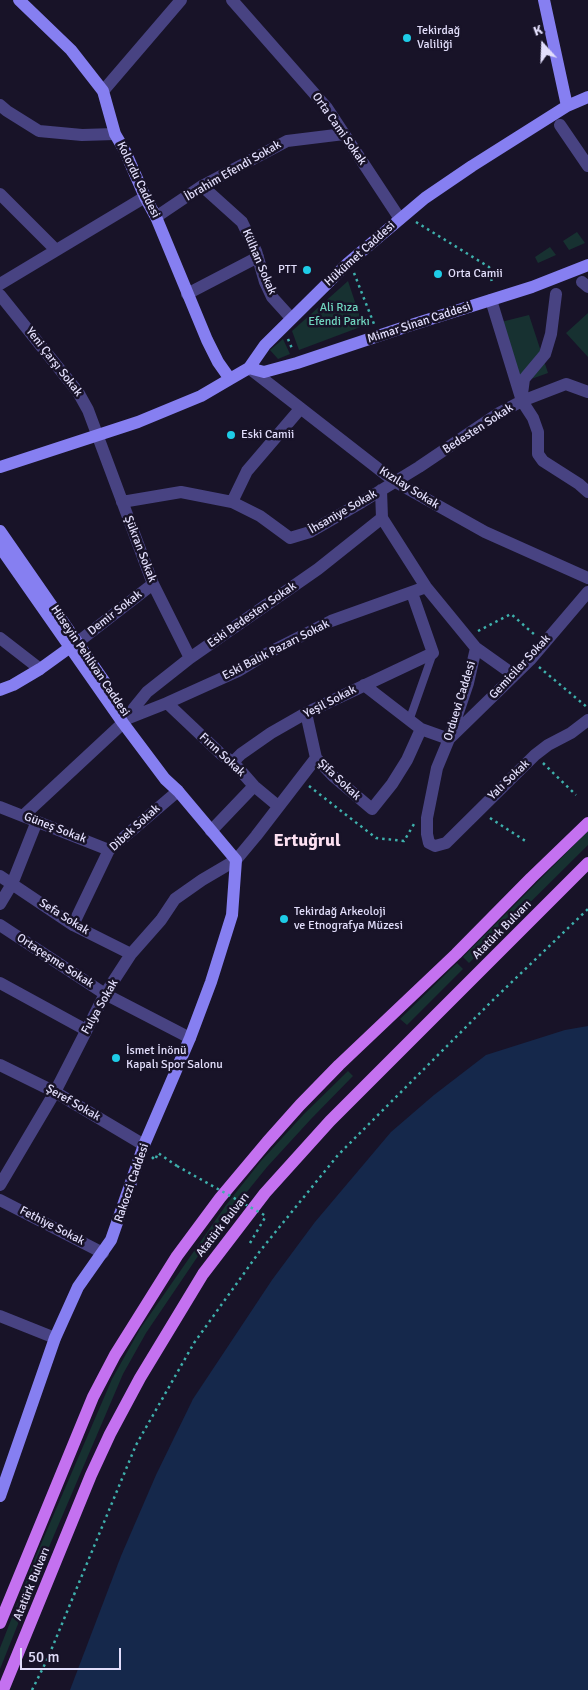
<!DOCTYPE html>
<meta charset="utf-8">
<style>
body{margin:0}
#map{position:relative;width:588px;height:1690px;overflow:hidden;background:#181328;font-family:Signika,sans-serif}
canvas{display:block}
.north{position:absolute;left:518px;top:20px;width:50px;height:50px;-webkit-text-stroke:4px #181328;paint-order:stroke;rotate:340deg;font-size:14px;font-weight:700;line-height:20px;text-align:center;color:#e2defb}
.north::after{content:'';display:block;margin:auto;width:18px;height:22px;background:#e2defb;clip-path:polygon(50% 0,100% 100%,50% 72%,0 100%)}
.scale{position:absolute;left:20px;top:1648px;width:101px;height:22px;box-sizing:border-box;border:2px solid #e2defb;border-top:0;padding-left:6px;font-size:15px;line-height:18px;white-space:nowrap;color:#e2defb;-webkit-text-stroke:4px #181328;paint-order:stroke}
</style>
<div id="map">
<canvas width="588" height="1690"></canvas>
<div class="north">K</div>
<div class="scale">50 m</div>
</div>
<script>
const ctx = document.querySelector('canvas').getContext('2d');
ctx.lineJoin = 'round';
function paint(path, color) { ctx.fillStyle = color; ctx.fill(path, 'evenodd'); }
const poly = rows => new Path2D(rows.map(r => 'M' + r).join(''));
function trace(path, color, width, dash) { ctx.strokeStyle = color; ctx.lineWidth = width; ctx.lineCap = dash ? 'butt' : 'round'; ctx.setLineDash(dash || []); ctx.stroke(path); }
function write(font, color, halo, rows, align = 'center') {
  ctx.font = font + ' Signika,sans-serif'; ctx.lineWidth = 5; ctx.setLineDash([]); ctx.textBaseline = 'middle'; ctx.strokeStyle = halo; ctx.fillStyle = color; for (const [text, x, y, turn = 0] of rows) {
    ctx.save(); ctx.translate(x, y); ctx.rotate((+turn || 0) * Math.PI / 180); ctx.textAlign = isNaN(turn) ? turn : align; if (halo) ctx.strokeText(text, 0, 0); ctx.fillText(text, 0, 0); ctx.restore();
  }
}
paint(poly([
 [577,232,585,243,569,250,563,241],
 [550,247,556,255,538,263,535,257],
 [348,281,363,326,299,350,292,331],
 [588,313,588,357,566,333],
 [529,315,548,373,520,383,501,322],
 [283,339,290,354,278,359,270,350],
 [588,831,588,845,469,963,463,957],
 [457,963,463,969,407,1025,400,1019],
 [348,1071,353,1076,311,1119,267,1167,233,1209,196,1259,146,1333,123,1374,46,1554,0,1669,0,1648,38,1551,112,1379,140,1329,226,1205,261,1161,304,1114]
]), '#173131');
paint(poly([
 [588,1026,588,1690,70,1690,121,1556,156,1475,193,1399,272,1280,315,1222,391,1132,434,1095,486,1055,565,1030]
]), '#15284b');
trace(poly([
 [416,222,489,267,492,283],
 [354,273,374,324],
 [288,339,293,351],
 [478,631,511,614,535,635],
 [539,667,588,708],
 [543,763,576,795],
 [309,786,376,838,404,841,414,824],
 [490,818,527,842],
 [152,1157,155,1160,158,1153,177,1166],
 [250,1243,266,1216],
 [32,1690,47,1660,136,1445,194,1343,260,1251,338,1155,494,999,588,909]
]), '#3eb0ac', 2.5, [2.5, 4]);
trace(poly([
 [409,721,433,653]
]), '#484382', 8);
trace(poly([
 [232,0,327,108,400,219],
 [103,91,181,0],
 [0,105,7,111,39,131,82,135,115,134],
 [560,125,588,166],
 [202,186,242,222,256,251,265,282,272,297,291,318],
 [0,194,56,250],
 [156,217,202,186,287,141,344,134],
 [582,282,588,287],
 [0,284,145,197],
 [187,294,258,257],
 [0,295,78,392,88,410,153,584,190,658],
 [491,300,522,401,533,418,538,432,538,454,543,461,579,484,588,492],
 [249,368,394,481,485,532,588,578],
 [522,394,524,379,545,354,551,334,556,294],
 [381,490,382,518,426,587,476,648,468,683,449,739,437,768,427,818,427,834,429,843,435,846,446,843,535,755,548,745,571,733,588,720],
 [122,502,181,492,232,502,260,516,290,538,310,532,362,502,419,467,499,413,522,401,566,384,588,392],
 [232,502,247,471,300,409],
 [0,638,40,669],
 [78,642,153,584],
 [476,648,514,675],
 [364,685,421,729,449,739,530,660,588,592],
 [167,703,222,755,233,762,254,786,278,806],
 [306,713,316,758,333,776,372,809,392,784,407,760,421,729],
 [129,718,167,703,238,671,266,654,331,621,426,587],
 [129,718,134,708,147,692,190,658,318,569,382,518],
 [233,762,241,754,271,733,306,713,433,653,412,593],
 [0,807,109,850],
 [23,816,123,723],
 [211,831,254,786],
 [0,876,73,925,131,954],
 [0,904,12,884,37,821],
 [0,925,105,994,190,1038],
 [73,925,109,850,178,791],
 [0,983,86,1030],
 [0,1065,55,1092,144,1145],
 [0,1185,55,1092,105,994,131,954,161,920,175,899,202,880,236,860,256,836,316,758],
 [0,1200,103,1253],
 [0,1316,55,1338]
]), '#484382', 12);
trace(poly([
 [19,0,71,50,103,91,115,134,125,151,145,197,156,217,207,340,218,362,230,379],
 [544,0,567,106],
 [249,368,264,372,297,363,405,327,532,287,588,265],
 [0,467,138,422,201,396,230,379,249,368,265,345,348,263,425,198,472,166,567,106,588,97],
 [0,531,106,684],
 [0,547,123,723,165,779,178,791,236,860,232,915,211,982,190,1038,144,1145,111,1240,78,1287,55,1338,0,1496],
 [0,690,13,685,40,669,76,643]
]), '#867ff1', 12);
trace(poly([
 [0,1623,93,1397,115,1355,177,1256,220,1198,267,1142,300,1105,339,1065,456,954,531,878,588,823],
 [3,1690,91,1475,110,1434,140,1378,203,1274,265,1193,330,1121,588,863]
]), '#c471f0', 12);
trace(poly([
 [177,1166,266,1216]
]), '#3eb0ac', 2.5, [2.5, 4]);
for (const [x, y, r, color] of [
 [407,38,5,"#1ecce7"],
 [307,270,5,"#1ecce7"],
 [438,274,5,"#1ecce7"],
 [231,435,5,"#1ecce7"],
 [284,919,5,"#1ecce7"],
 [116,1058,5,"#1ecce7"]
]) { const dot = new Path2D(); dot.arc(x, y, r, 0, 2 * Math.PI); ctx.fillStyle = color; ctx.fill(dot); trace(dot, '#181328', 2); }
write('12px', '#e2defb', '#181328', [
 ["Tekirdağ",417,31],
 ["Valiliği",417,45],
 ["PTT",297,270,"right"],
 ["Orta Camii",448,274],
 ["Eski Camii",241,435],
 ["Tekirdağ Arkeoloji",294,912],
 ["ve Etnografya Müzesi",294,926],
 ["İsmet İnönü",126,1051],
 ["Kapalı Spor Salonu",126,1065]
], 'left');
write('12px', '#e2defb', '#181328', [
 ["Orta Cami Sokak",339,129,55],
 ["İbrahim Efendi Sokak",233,171,-30],
 ["Kolordu Caddesi",138,180,64],
 ["Hükümet Caddesi",360,254,-42],
 ["Külhan Sokak",259,262,67],
 ["Mimar Sinan Caddesi",419,323,-18],
 ["Yeni Çarşı Sokak",54,362,52],
 ["Bedesten Sokak",478,429,-33],
 ["Kızılay Sokak",409,488,32],
 ["İhsaniye Sokak",343,512,-30],
 ["Şükran Sokak",140,549,69],
 ["Demir Sokak",115,613,-38],
 ["Eski Bedesten Sokak",252,615,-35],
 ["Eski Balık Pazarı Sokak",276,650,-27],
 ["Hüseyin Pehlivan Caddesi",90,661,56],
 ["Gemiciler Sokak",520,667,-47],
 ["Orduevi Caddesi",460,701,-73],
 ["Yeşil Sokak",330,702,-27],
 ["Fırın Sokak",222,755,43],
 ["Şifa Sokak",339,780,43],
 ["Yalı Sokak",509,780,-44],
 ["Güneş Sokak",55,828,21],
 ["Dibek Sokak",135,828,-42],
 ["Sefa Sokak",64,917,32],
 ["Atatürk Bulvarı",502,930,-45],
 ["Ortaçeşme Sokak",55,961,33],
 ["Fulya Sokak",100,1007,-60],
 ["Şeref Sokak",73,1103,30],
 ["Rakoczi Caddesi",132,1183,-71],
 ["Atatürk Bulvarı",223,1225,-52],
 ["Fethiye Sokak",52,1226,27],
 ["Atatürk Bulvarı",32,1584,-68]
]);
write('12px', '#70d5bf', '#181328', [
 ["Ali Rıza",339,308],
 ["Efendi Parkı",339,322]
]);
write('bold 18px', '#fce0f1', '#181328', [
 ["Ertuğrul",307,841]
]);
</script>
